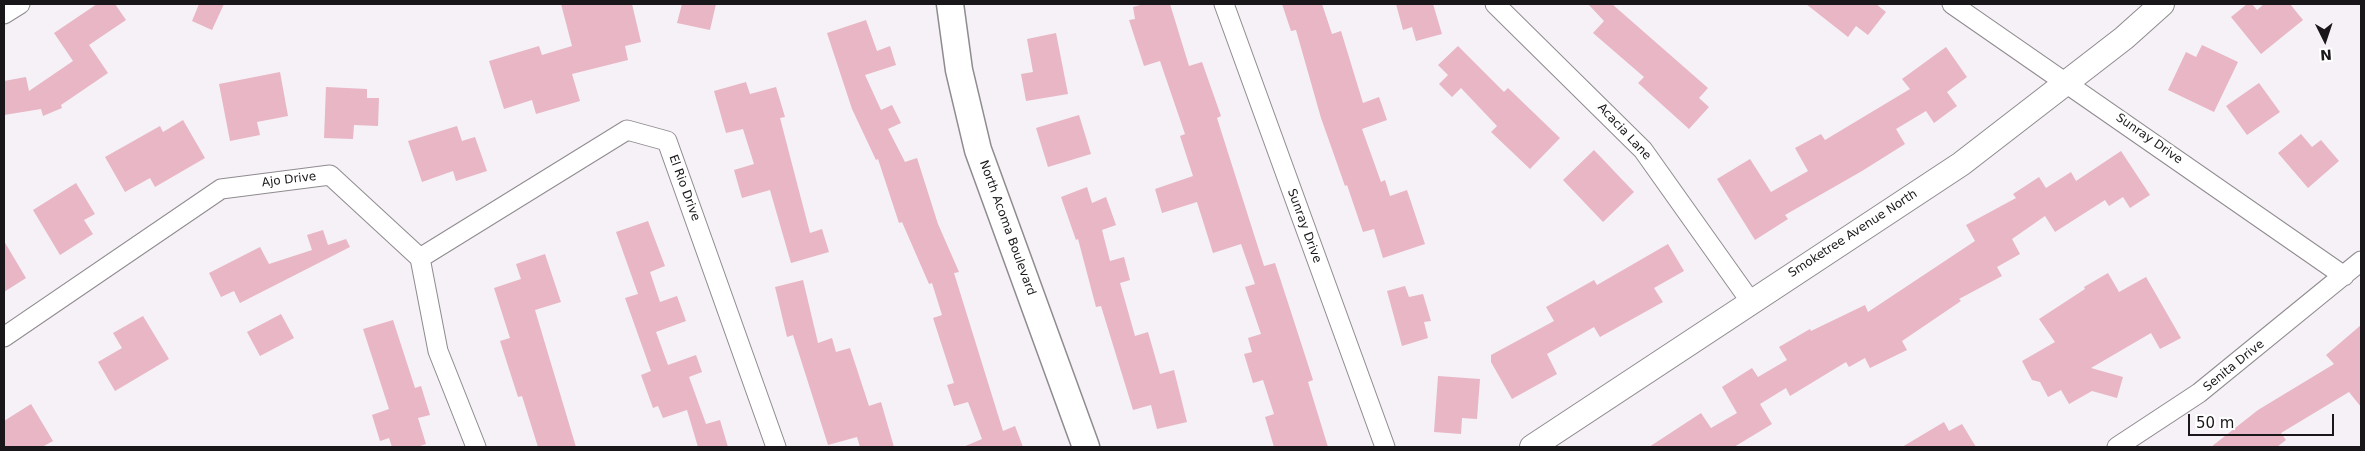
<!DOCTYPE html>
<style>
body{margin:0}
#map{position:relative;width:2365px;height:451px;overflow:hidden;background:#f5f1f6;font-family:"DejaVu Sans",sans-serif}
canvas{display:block}
.frame{position:absolute;inset:0;border:5px solid #191719;pointer-events:none}
.north{position:absolute;left:2300px;top:15px;width:50px;height:50px;-webkit-text-stroke:4px #fff;paint-order:stroke;rotate:176deg;font-size:14px;font-weight:700;line-height:20px;text-align:center;color:#191719}
.north::after{content:'';display:block;margin:auto;width:18px;height:22px;background:#191719;clip-path:polygon(50% 0,100% 100%,50% 72%,0 100%)}
.scale{position:absolute;left:2188px;top:414px;width:146px;height:22px;box-sizing:border-box;border:2px solid #191719;border-top:0;padding-left:6px;font-size:15px;line-height:18px;white-space:nowrap;color:#191719;-webkit-text-stroke:4px #fff;paint-order:stroke}
</style>
<div id="map">
<canvas width="2365" height="451"></canvas>
<div class="frame"></div>
<div class="north">N</div>
<div class="scale">50 m</div>
</div>
<script>
const ctx = document.querySelector('canvas').getContext('2d');
ctx.lineJoin = 'round';
function paint(path, color) { ctx.fillStyle = color; ctx.fill(path, 'evenodd'); }
const poly = rows => new Path2D(rows.map(r => 'M' + r).join(''));
function trace(path, color, width, dash) { ctx.strokeStyle = color; ctx.lineWidth = width; ctx.lineCap = dash ? 'butt' : 'round'; ctx.setLineDash(dash || []); ctx.stroke(path); }
function write(font, color, halo, rows, align = 'center') {
  ctx.font = font + ' "DejaVu Sans",sans-serif'; ctx.lineWidth = 5; ctx.setLineDash([]); ctx.textBaseline = 'middle'; ctx.strokeStyle = halo; ctx.fillStyle = color; for (const [text, x, y, turn = 0] of rows) {
    ctx.save(); ctx.translate(x, y); ctx.rotate((+turn || 0) * Math.PI / 180); ctx.textAlign = isNaN(turn) ? turn : align; if (halo) ctx.strokeText(text, 0, 0); ctx.fillText(text, 0, 0); ctx.restore();
  }
}
paint(poly([
 [97,4,115,4,126,20,89,45,108,73,61,105,62,108,43,116,41,109,4,115,4,81,26,77,29,91,73,61,54,33],
 [199,4,224,4,212,30,192,21],
 [561,4,632,4,641,42,625,46,628,60,572,74,580,101,536,114,532,100,504,109,489,61,539,46,542,55,572,46],
 [682,4,716,4,710,30,677,23],
 [1144,4,1170,4,1189,66,1202,62,1221,116,1217,118,1264,266,1275,263,1291,312,1313,380,1308,382,1328,447,1274,447,1265,417,1274,414,1263,380,1253,383,1244,354,1252,352,1248,338,1261,334,1245,287,1255,284,1241,244,1213,253,1197,202,1162,213,1155,189,1193,176,1180,136,1185,134,1160,61,1144,66,1129,20,1135,19,1133,7],
 [1282,4,1322,4,1332,34,1341,31,1363,103,1379,97,1387,120,1362,129,1381,182,1385,180,1390,196,1407,190,1425,244,1383,258,1374,229,1363,232,1347,185,1345,186,1321,118,1296,30,1291,31],
 [1396,4,1433,4,1442,34,1416,41,1412,27,1403,30],
 [1588,4,1612,4,1708,88,1699,98,1709,107,1689,129,1638,83,1644,77,1593,33,1604,21],
 [1806,4,1876,4,1886,12,1868,35,1856,26,1848,37],
 [2247,4,2252,4,2257,10,2264,4,2290,4,2303,20,2261,54,2231,17],
 [866,20,877,51,890,46,896,65,865,75,881,110,892,105,901,123,888,129,905,162,917,158,938,224,959,272,954,273,1003,431,1015,426,1023,447,963,447,982,439,968,402,954,406,947,385,954,383,933,318,942,315,932,283,929,284,902,222,899,223,878,159,876,160,852,109,827,33],
 [1056,33,1068,94,1026,101,1021,74,1033,72,1027,39],
 [2202,45,2238,62,2214,112,2168,90,2186,52,2196,57],
 [1458,46,1504,92,1508,88,1560,138,1530,169,1491,132,1497,126,1461,88,1452,97,1439,84,1448,75,1438,65],
 [1946,47,1967,77,1947,92,1957,106,1934,123,1926,111,1896,129,1905,144,1862,171,1785,215,1788,219,1755,240,1717,179,1750,159,1771,192,1808,171,1795,148,1821,134,1825,140,1910,89,1902,79],
 [280,72,288,116,257,122,260,135,230,141,219,84],
 [746,82,750,94,776,87,785,117,780,118,810,233,822,229,829,252,791,263,770,190,742,198,734,170,754,164,743,129,726,133,714,91],
 [2259,83,2280,112,2247,135,2226,106],
 [326,87,367,89,367,98,379,98,378,126,354,125,353,139,324,138],
 [1079,115,1091,154,1048,167,1036,128],
 [183,120,205,158,155,187,150,178,125,192,105,157,160,126,163,132],
 [457,126,462,141,475,137,487,171,456,181,453,171,422,182,408,141],
 [2301,134,2312,147,2321,140,2339,161,2308,188,2278,153],
 [1594,150,1634,192,1603,222,1563,180],
 [2121,151,2150,195,2130,208,2123,197,2109,206,2105,200,2055,232,2045,216,2012,239,2020,254,1997,267,2002,276,1959,299,1961,301,1902,341,1907,350,1870,368,1865,358,1849,367,1846,362,1790,396,1786,388,1760,404,1772,424,1734,447,1649,447,1701,413,1711,428,1737,413,1722,387,1752,368,1758,377,1787,360,1779,347,1810,329,1811,331,1865,305,1868,312,1975,241,1966,225,2016,198,2013,194,2039,177,2046,188,2071,172,2076,181],
 [76,183,95,214,84,220,93,234,60,255,33,210],
 [1087,187,1092,203,1106,197,1116,225,1102,230,1110,261,1124,257,1130,280,1120,283,1135,336,1148,332,1160,374,1174,370,1187,422,1157,429,1151,405,1133,410,1101,306,1096,307,1078,239,1076,240,1061,197],
 [648,221,665,266,650,272,660,302,677,296,686,321,656,332,668,365,696,355,702,372,689,377,706,424,720,420,728,447,698,447,687,410,663,418,658,406,653,408,641,375,651,371,625,298,638,294,616,232],
 [323,230,328,245,346,239,350,247,240,303,234,291,221,297,209,273,260,247,269,264,312,250,307,235],
 [4,241,26,278,4,292],
 [1668,244,1684,271,1654,288,1663,302,1600,337,1594,327,1547,354,1557,374,1512,399,1491,362,1491,355,1554,321,1546,307,1594,280,1597,285],
 [545,254,561,302,535,310,576,447,538,447,522,396,518,397,500,341,510,338,494,288,521,279,516,264],
 [2108,273,2119,292,2146,277,2181,338,2160,349,2151,333,2091,368,2123,377,2117,398,2092,391,2069,404,2061,390,2048,397,2040,382,2032,380,2022,361,2055,342,2039,319,2085,289,2084,287],
 [803,280,818,343,832,338,836,352,850,348,869,406,881,402,894,447,860,447,857,437,828,445,793,335,787,337,775,287],
 [1405,286,1409,297,1423,294,1431,321,1424,322,1428,338,1402,346,1387,291],
 [281,314,294,338,260,356,247,332],
 [143,316,169,359,115,391,98,362,122,348,113,333],
 [393,320,415,388,421,386,430,415,418,418,426,444,417,447,392,447,389,438,380,441,372,415,389,409,363,329],
 [2361,325,2361,407,2349,392,2281,433,2286,440,2277,447,2211,447,2258,410,2334,364,2326,355],
 [1438,376,1480,379,1477,419,1462,418,1461,434,1434,432],
 [31,404,53,441,42,447,4,447,4,421],
 [1944,422,1949,431,1962,424,1976,447,1902,447]
]), '#e8b6c4');
const minor = poly([
 [1224,4,1385,447],
 [1495,4,1643,150,1751,302],
 [1952,4,2344,276],
 [4,14,20,4],
 [420,258,627,130,667,141,776,447],
 [4,337,221,189,330,175,420,258,438,351,476,447],
 [2117,447,2199,393,2361,261]
]);
const tertiary = poly([
 [1532,447,1961,164,2124,38,2162,4]
]);
const secondary = poly([
 [950,4,959,70,978,150,1086,447]
]);
trace(minor, '#8f8b8f', 21);
trace(tertiary, '#8f8b8f', 26);
trace(secondary, '#8f8b8f', 29);
trace(minor, '#fff', 19);
trace(tertiary, '#fff', 24);
trace(secondary, '#fff', 26);
write('12px', '#191719', '#fff', [
 ["Acacia Lane",1624,132,47],
 ["Sunray Drive",2149,139,35],
 ["Ajo Drive",289,180,-7],
 ["El Rio Drive",684,188,70],
 ["Sunray Drive",1304,226,70],
 ["North Acoma Boulevard",1007,228,70],
 ["Smoketree Avenue North",1853,234,-33],
 ["Senita Drive",2234,366,-39]
]);
</script>
